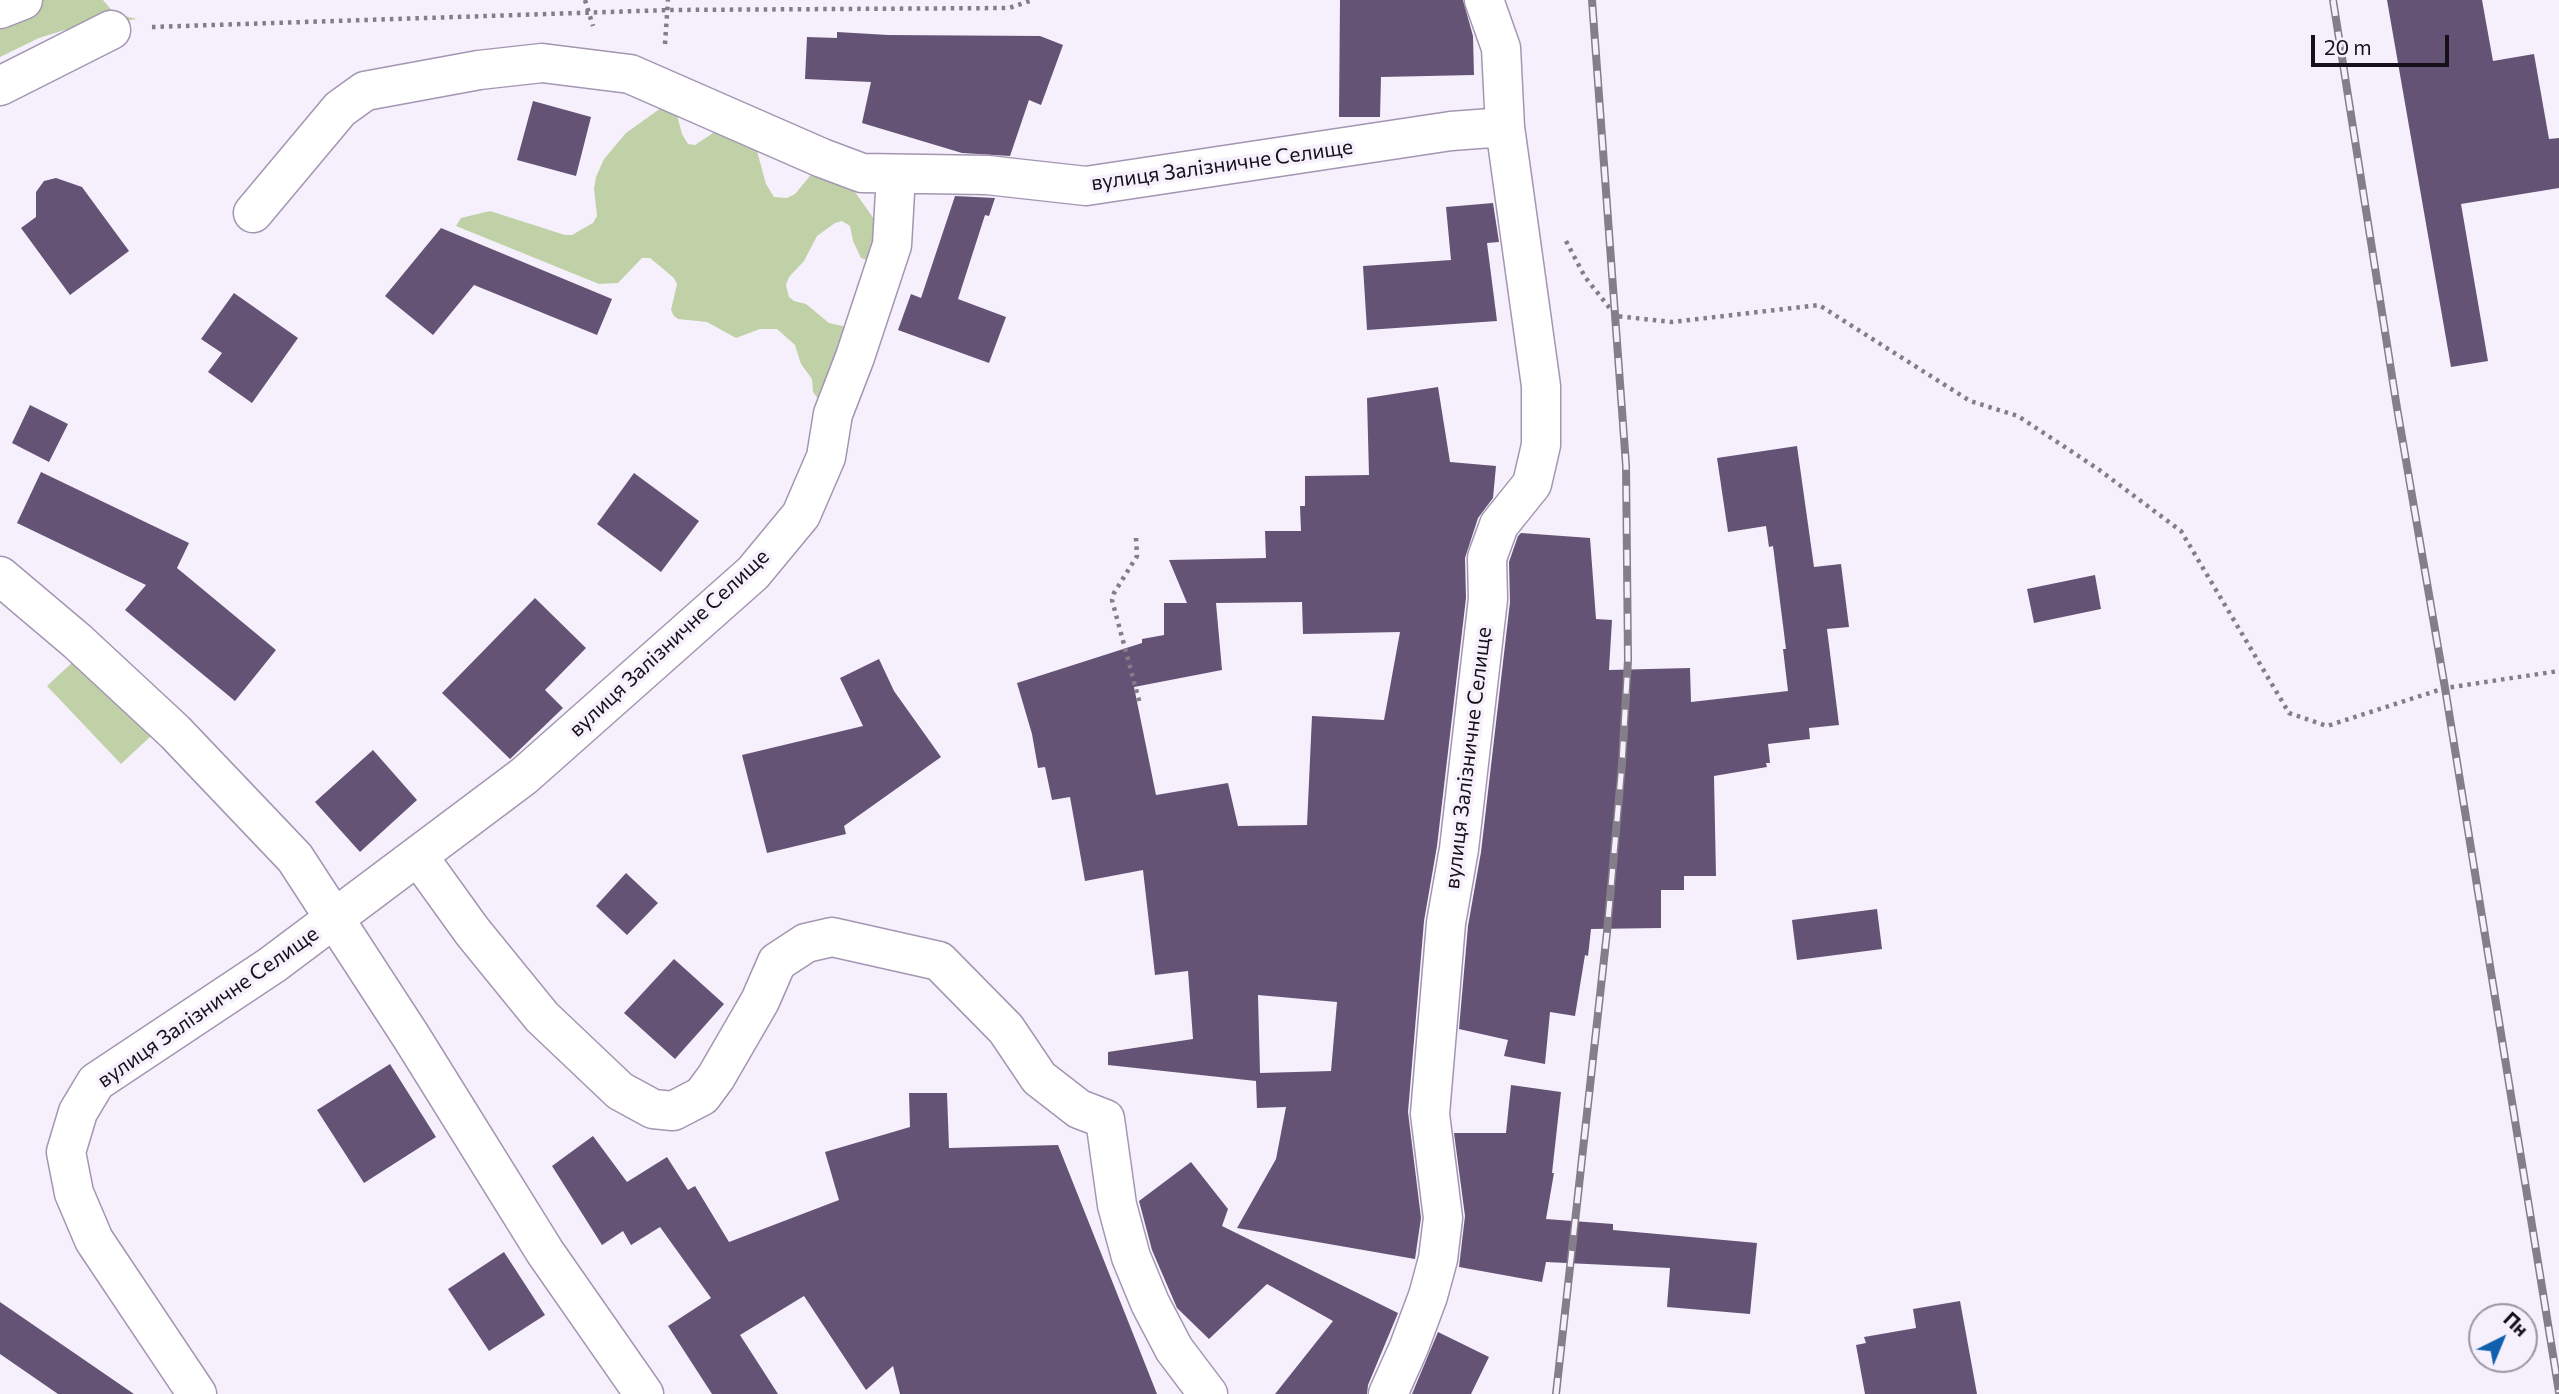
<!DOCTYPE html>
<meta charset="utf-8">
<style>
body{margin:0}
#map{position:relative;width:2559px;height:1394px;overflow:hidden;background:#f6f0fc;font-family:Commissioner,sans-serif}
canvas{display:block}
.north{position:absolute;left:2468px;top:1303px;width:70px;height:70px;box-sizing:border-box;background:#f6f0fc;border:2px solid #9c96a2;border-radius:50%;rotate:43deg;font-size:19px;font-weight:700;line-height:28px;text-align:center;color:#15101a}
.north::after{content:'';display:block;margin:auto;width:24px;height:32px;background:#1160af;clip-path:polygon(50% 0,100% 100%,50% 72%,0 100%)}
.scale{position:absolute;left:2311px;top:35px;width:138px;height:32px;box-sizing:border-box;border:4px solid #15101a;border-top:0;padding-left:9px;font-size:21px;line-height:24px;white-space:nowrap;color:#15101a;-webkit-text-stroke:5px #f6f0fc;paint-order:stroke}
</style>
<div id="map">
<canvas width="2559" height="1394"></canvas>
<div class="north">Пн</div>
<div class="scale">20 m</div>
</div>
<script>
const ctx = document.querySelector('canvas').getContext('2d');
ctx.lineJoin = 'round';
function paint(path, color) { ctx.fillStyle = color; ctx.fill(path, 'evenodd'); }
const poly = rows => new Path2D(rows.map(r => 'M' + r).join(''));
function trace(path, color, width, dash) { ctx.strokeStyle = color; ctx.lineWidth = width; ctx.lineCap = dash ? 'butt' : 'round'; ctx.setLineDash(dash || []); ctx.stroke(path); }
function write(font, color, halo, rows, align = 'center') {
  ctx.font = font + ' Commissioner,sans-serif'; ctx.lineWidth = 7; ctx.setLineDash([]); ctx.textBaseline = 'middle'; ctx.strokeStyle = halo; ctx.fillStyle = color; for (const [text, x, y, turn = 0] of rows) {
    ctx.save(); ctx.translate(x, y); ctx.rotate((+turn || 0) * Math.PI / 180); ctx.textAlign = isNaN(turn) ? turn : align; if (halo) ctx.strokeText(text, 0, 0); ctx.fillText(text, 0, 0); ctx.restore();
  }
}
paint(poly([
 [38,0,103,0,115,14,137,19,68,29,39,38,0,57,0,16],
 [661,108,676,111,682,134,688,144,695,145,713,133,722,131,757,151,766,184,774,197,787,198,795,194,814,171,844,183,855,192,874,219,878,257,867,260,861,258,853,241,850,226,842,221,835,223,817,236,804,261,789,277,786,285,789,297,794,301,806,304,829,323,851,328,819,400,813,392,812,379,801,364,795,345,777,329,760,329,736,338,707,322,678,319,674,316,671,310,677,284,674,278,650,258,642,258,618,283,599,284,456,226,461,218,490,211,565,235,572,235,584,228,593,223,597,216,594,189,596,177,604,159,626,133],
 [77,658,151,736,121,764,47,686]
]), '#c0d1a7');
paint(poly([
 [1340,0,1463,0,1473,36,1474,75,1381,77,1380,117,1339,117],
 [2387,0,2482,0,2493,61,2534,54,2549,139,2559,138,2559,188,2461,204,2488,361,2451,367],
 [837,32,888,35,1040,36,1063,45,1041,105,1029,100,1010,156,962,153,862,123,871,82,805,79,807,37,837,38],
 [533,101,591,117,576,176,517,160],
 [56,178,82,187,129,251,70,295,21,228,36,217,36,192,44,181],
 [955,196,995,198,989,216,985,215,958,299,1006,317,989,363,898,330,911,294,921,298],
 [1493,203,1499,242,1487,243,1497,321,1367,330,1363,266,1451,260,1446,207],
 [441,228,612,299,597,335,474,285,433,335,385,296],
 [234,293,298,338,252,403,208,372,222,353,201,339],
 [1438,387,1450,462,1496,466,1493,498,1478,518,1465,558,1466,598,1437,846,1424,921,1408,1112,1421,1218,1415,1259,1237,1228,1276,1159,1286,1107,1257,1108,1256,1081,1108,1065,1108,1052,1193,1039,1188,971,1155,975,1143,870,1085,881,1070,797,1052,800,1045,767,1038,768,1032,734,1017,683,1142,643,1142,639,1164,635,1164,603,1216,603,1187,603,1169,560,1266,558,1265,531,1301,531,1300,506,1305,506,1305,476,1369,475,1367,398],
 [1302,602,1303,634,1400,632,1384,720,1312,716,1307,825,1238,826,1228,783,1156,795,1134,687,1222,670,1216,603],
 [1258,995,1337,1002,1331,1071,1260,1073],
 [30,405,68,424,49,462,12,443],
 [1797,446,1814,567,1841,564,1849,627,1827,629,1839,725,1809,728,1810,739,1768,744,1770,763,1766,763,1767,767,1714,776,1716,876,1684,876,1684,890,1661,890,1661,928,1591,929,1588,956,1585,955,1575,1016,1550,1012,1545,1064,1504,1056,1508,1040,1459,1029,1468,926,1481,852,1510,602,1509,562,1518,536,1521,533,1590,538,1596,619,1612,620,1609,670,1690,668,1691,702,1788,691,1783,649,1786,649,1773,546,1769,547,1766,526,1728,532,1717,458],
 [41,472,189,543,177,568,276,650,235,701,125,610,146,585,17,523],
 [634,473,699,521,661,572,597,524],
 [2095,575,2101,609,2034,623,2027,589],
 [535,598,586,648,545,690,563,708,510,759,442,693],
 [879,659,894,691,941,757,844,826,846,834,767,853,742,755,863,726,840,678],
 [373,750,417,800,360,852,315,802],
 [626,873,658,903,627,935,596,906],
 [1877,909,1882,949,1797,960,1792,920],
 [674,959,724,1004,675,1059,624,1013],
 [390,1064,436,1137,364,1183,317,1110],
 [1511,1085,1561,1092,1552,1173,1554,1173,1546,1219,1613,1224,1613,1230,1757,1243,1750,1314,1667,1307,1670,1268,1546,1262,1542,1282,1459,1267,1465,1216,1454,1133,1506,1133],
 [909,1093,947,1093,949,1148,1058,1145,1157,1394,900,1394,893,1366,866,1390,804,1296,740,1335,778,1394,712,1394,668,1326,711,1298,660,1227,631,1245,623,1231,602,1245,552,1166,593,1136,627,1182,667,1157,688,1190,695,1186,729,1242,839,1200,825,1152,910,1127],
 [1191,1162,1228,1209,1222,1226,1398,1313,1368,1385,1367,1394,1275,1394,1333,1321,1267,1284,1209,1339,1177,1308,1152,1250,1139,1201],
 [504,1252,545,1315,489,1351,448,1289],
 [1960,1301,1977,1394,1865,1394,1856,1345,1866,1343,1864,1337,1916,1328,1913,1309],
 [0,1302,134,1394,58,1394,0,1354],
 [1438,1332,1489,1357,1471,1394,1412,1394]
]), '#655376');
const minor = poly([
 [0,9,23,0],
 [0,86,111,30],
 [253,213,340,109,365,91,479,70,542,63,630,74,822,158,862,173,987,175,1086,186,1451,131,1505,127],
 [0,576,77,641,175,732,295,858,412,1038,545,1252,644,1394],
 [418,856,472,931,542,1017,620,1091,653,1109,673,1111,702,1096,716,1077,760,1001,777,962,806,943,832,937,939,961,1006,1029,1039,1078,1079,1109,1105,1119,1117,1205,1131,1257,1150,1303,1174,1349,1208,1394],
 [197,1394,94,1240,74,1193,66,1152,78,1112,96,1082,272,965,524,776,753,573,801,515,826,457,833,414,855,357,892,245,896,175],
 [1388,1394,1409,1347,1428,1296,1438,1259,1443,1218,1430,1114,1446,923,1459,849,1488,599,1487,558,1499,525,1532,484,1541,445,1541,386,1505,127,1501,48,1484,0]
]);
trace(minor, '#a396b2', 41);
trace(poly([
 [585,0,593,26],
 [152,27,669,10,1009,8,1033,0],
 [665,44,668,0],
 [1566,241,1585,277,1616,316,1672,322,1819,305,1970,401,2018,416,2098,469,2181,531,2289,713,2327,726,2445,688,2559,671],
 [1136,538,1137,556,1114,593,1112,600,1140,704]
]), '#837d88', 4.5, [3.5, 5]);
trace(minor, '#fff', 38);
const rail = poly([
 [2333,0,2397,408,2445,688,2559,1392],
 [1556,1394,1607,932,1622,764,1628,660,1626,465,1592,0]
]);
trace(rail, '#837e89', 8);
trace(rail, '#f6f0fc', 5, [16]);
write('21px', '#15101a', '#f6f0fc', [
 ["вулиця Залізничне Селище",1222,165,-8],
 ["вулиця Залізничне Селище",669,643,-43],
 ["вулиця Залізничне Селище",1468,758,-83],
 ["вулиця Залізничне Селище",208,1007,-35]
]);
</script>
